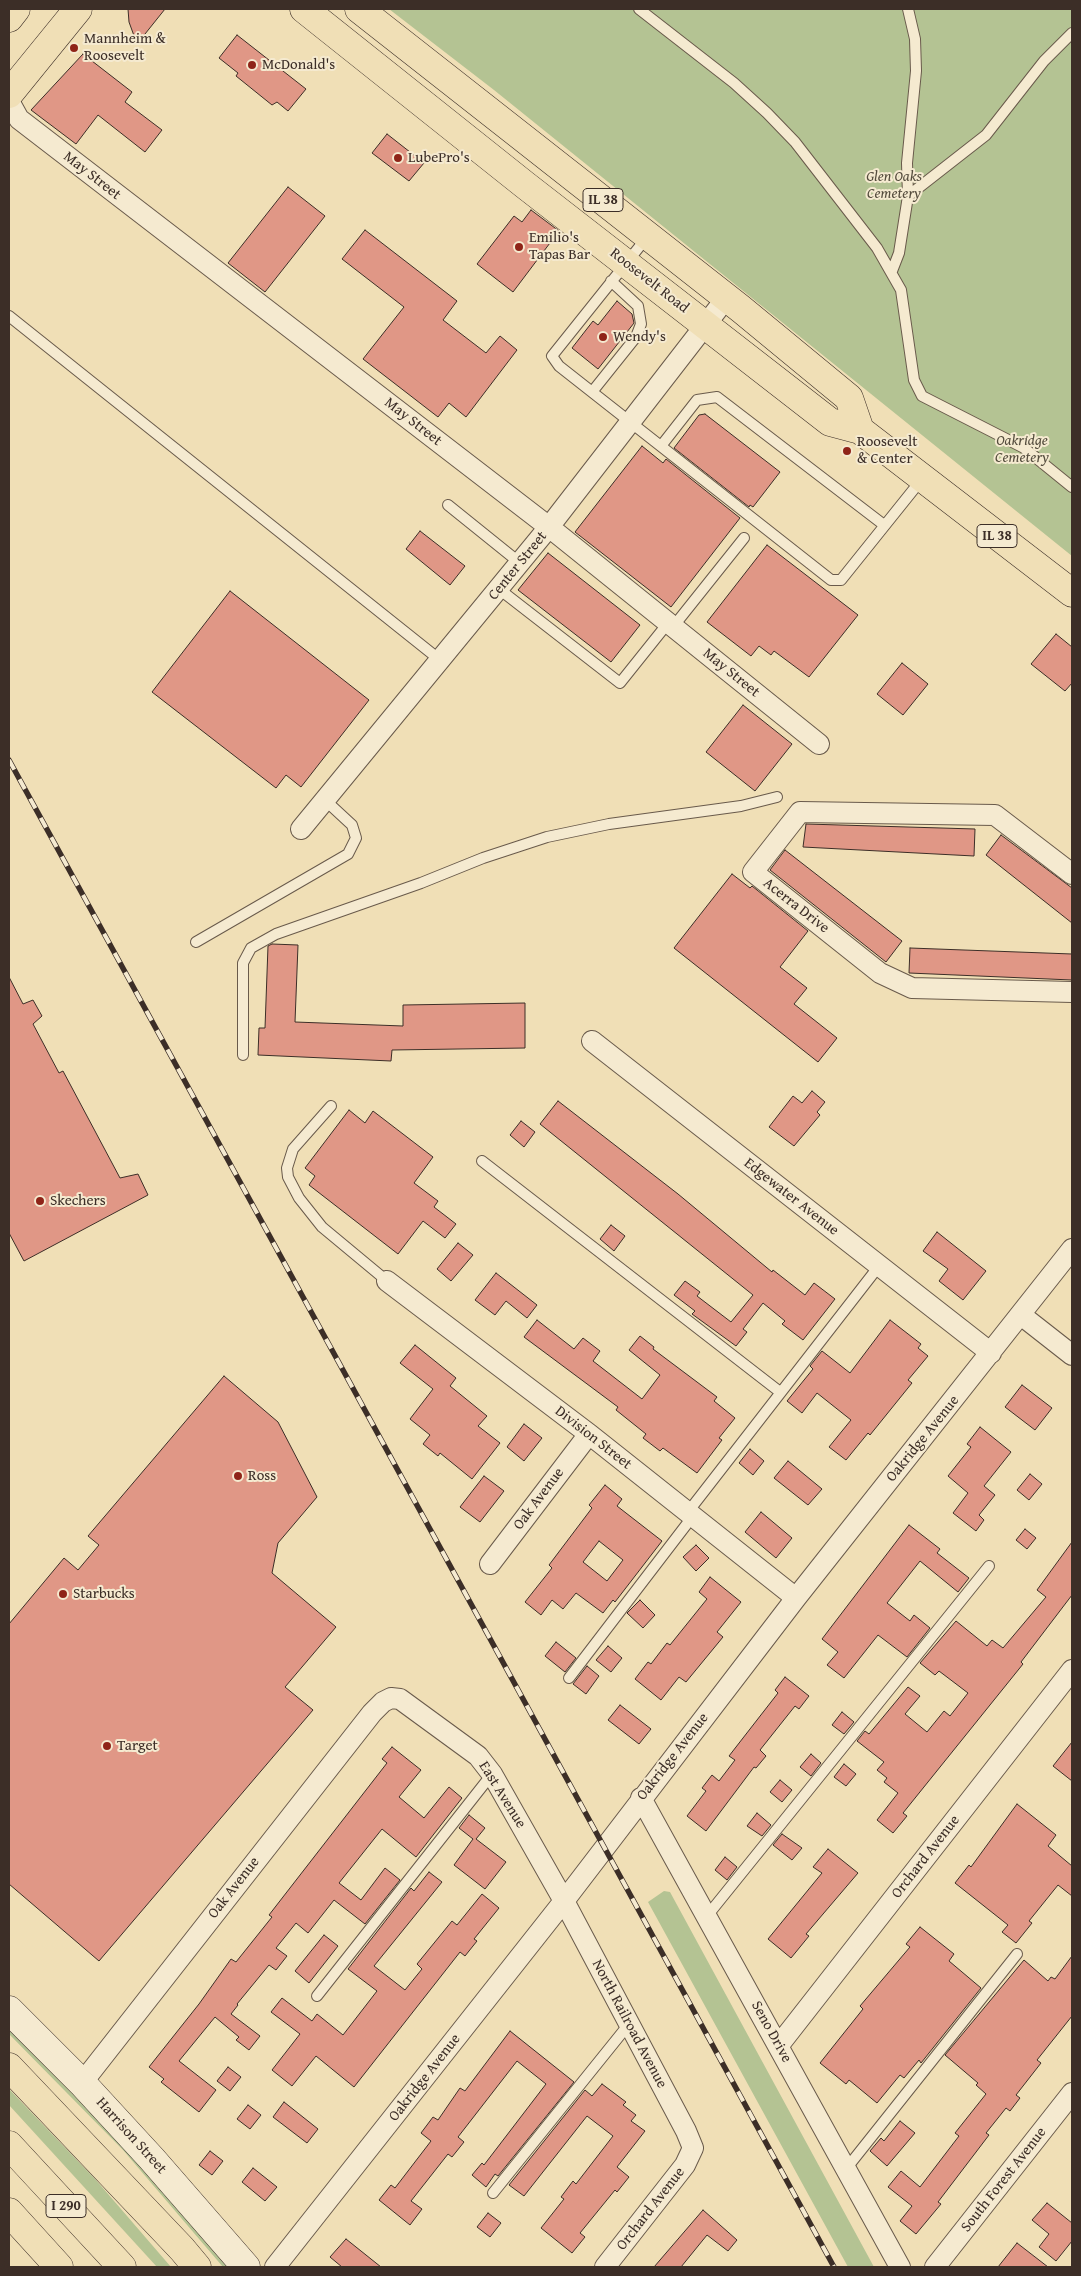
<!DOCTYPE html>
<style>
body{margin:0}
#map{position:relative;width:1081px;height:2276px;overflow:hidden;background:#f0dfb6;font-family:"Gentium Book Plus",serif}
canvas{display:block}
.frame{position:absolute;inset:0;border:10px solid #3c2e27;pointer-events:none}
</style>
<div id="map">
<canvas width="1081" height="2276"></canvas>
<div class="frame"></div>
</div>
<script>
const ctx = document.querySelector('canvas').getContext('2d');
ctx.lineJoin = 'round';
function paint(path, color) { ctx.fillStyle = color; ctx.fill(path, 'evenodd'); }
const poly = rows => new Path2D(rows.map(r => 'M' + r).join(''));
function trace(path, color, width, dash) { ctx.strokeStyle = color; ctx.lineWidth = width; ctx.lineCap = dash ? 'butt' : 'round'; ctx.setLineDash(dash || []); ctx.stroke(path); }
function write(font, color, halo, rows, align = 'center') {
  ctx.font = font + ' "Gentium Book Plus",serif'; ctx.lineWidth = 4; ctx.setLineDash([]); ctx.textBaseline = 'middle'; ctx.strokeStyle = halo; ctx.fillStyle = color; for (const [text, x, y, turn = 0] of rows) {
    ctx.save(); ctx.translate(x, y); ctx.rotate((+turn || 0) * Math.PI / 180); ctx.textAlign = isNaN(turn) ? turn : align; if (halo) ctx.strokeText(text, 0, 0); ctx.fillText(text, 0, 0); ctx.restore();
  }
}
paint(poly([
 [389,9,1072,9,1072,556,494,90],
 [664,1891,670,1892,874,2267,848,2267,648,1902],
 [9,2023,99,2117,230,2267,223,2267,123,2150,9,2034],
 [9,2089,96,2180,171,2267,157,2267,9,2105]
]), '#b4c393');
const building = poly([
 [128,9,165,9,137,44,129,22,128,9],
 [237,35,306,89,288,111,277,102,272,105,236,76,238,73,219,58,237,35],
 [83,54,132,92,125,102,162,130,145,152,98,115,76,144,31,110,83,54],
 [387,134,424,163,409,181,372,153,387,134],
 [288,187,325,216,265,292,228,263,288,187],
 [531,210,559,231,513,292,477,264,514,216,522,222,531,210],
 [365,230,457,301,443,320,486,353,500,336,517,350,466,417,449,403,438,417,363,359,404,307,342,259,365,230],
 [617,301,632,314,634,323,598,369,572,348,593,321,598,325,617,301],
 [705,414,780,472,753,507,750,505,749,507,674,448,699,415,705,414],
 [642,446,663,463,666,459,740,518,671,607,575,532,642,446],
 [420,531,465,566,450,585,406,549,420,531],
 [767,545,858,615,809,677,774,651,771,655,759,646,751,656,707,622,767,545],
 [548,553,640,625,611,662,518,590,548,553],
 [230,591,369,700,301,787,286,775,276,788,152,692,230,591],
 [1056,634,1072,647,1072,683,1065,691,1031,664,1056,634],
 [902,663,928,684,903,715,877,694,902,663],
 [743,705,792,744,755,791,706,752,743,705],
 [806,824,975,829,974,856,803,847,806,824],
 [1001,835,1072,888,1072,923,986,855,1001,835],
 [785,850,902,941,886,962,770,870,785,850],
 [732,874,750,888,752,886,808,931,780,967,807,988,794,1004,837,1038,818,1062,674,948,732,874],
 [272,944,298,945,295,1022,403,1026,403,1005,525,1003,525,1048,392,1050,391,1061,258,1055,259,1028,265,1028,268,946,272,944],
 [910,948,1072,954,1072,980,909,973,910,948],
 [9,977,23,1004,33,1000,42,1016,33,1024,59,1073,63,1071,120,1178,138,1174,148,1195,24,1261,9,1233,9,977],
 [812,1091,825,1102,817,1112,820,1115,794,1146,769,1127,793,1096,802,1103,812,1091],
 [558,1101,678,1194,772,1272,773,1270,805,1295,814,1283,835,1299,803,1340,782,1324,785,1321,763,1303,743,1329,747,1332,736,1346,692,1314,695,1311,674,1295,685,1281,700,1292,697,1296,731,1322,753,1295,540,1124,558,1101],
 [349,1110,365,1123,373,1111,433,1157,414,1183,438,1201,434,1207,456,1224,445,1238,423,1221,398,1254,309,1185,315,1176,305,1168,349,1110],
 [521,1121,535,1132,524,1147,510,1135,521,1121],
 [611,1225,625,1236,614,1251,600,1239,611,1225],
 [937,1232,986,1271,963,1300,939,1281,948,1269,923,1251,937,1232],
 [458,1243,473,1255,451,1281,437,1269,458,1243],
 [496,1273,537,1305,527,1318,506,1301,495,1315,475,1300,496,1273],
 [537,1320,574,1349,583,1338,600,1351,593,1361,642,1399,660,1375,629,1350,640,1336,654,1347,653,1349,717,1397,714,1401,735,1418,719,1438,722,1440,697,1473,663,1448,660,1451,643,1438,646,1434,616,1410,618,1407,524,1337,537,1320],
 [890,1320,921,1344,918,1348,928,1356,908,1380,912,1383,870,1435,868,1433,846,1460,829,1447,851,1420,817,1393,802,1413,787,1401,813,1369,810,1366,822,1351,850,1373,890,1320],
 [415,1345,456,1378,450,1386,487,1416,478,1426,500,1443,472,1479,440,1453,438,1456,423,1444,430,1435,410,1419,433,1389,400,1363,415,1345],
 [224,1376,278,1422,317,1497,278,1543,272,1573,336,1627,285,1687,313,1710,99,1961,9,1884,9,1624,64,1558,78,1570,99,1545,88,1536,224,1376],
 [1022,1385,1052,1408,1035,1430,1005,1407,1022,1385],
 [524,1424,542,1438,524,1461,507,1447,524,1424],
 [980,1427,1011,1452,984,1486,995,1495,979,1515,984,1520,976,1531,953,1513,968,1493,948,1476,971,1447,967,1444,980,1427],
 [750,1449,764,1461,753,1475,739,1463,750,1449],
 [788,1461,822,1489,808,1505,774,1478,788,1461],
 [1030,1474,1042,1484,1029,1500,1017,1490,1030,1474],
 [484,1476,504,1491,480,1522,460,1507,484,1476],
 [605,1485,622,1499,617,1506,662,1541,615,1602,613,1600,603,1613,576,1593,563,1609,552,1600,541,1615,525,1602,552,1568,549,1565,592,1508,589,1505,605,1485],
 [599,1541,623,1560,607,1581,583,1562,599,1541],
 [761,1512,792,1538,776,1558,745,1532,761,1512],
 [909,1525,940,1549,937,1553,969,1578,958,1592,920,1561,887,1603,910,1621,914,1615,930,1628,907,1657,878,1635,844,1678,827,1665,838,1652,822,1639,909,1525],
 [1025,1529,1036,1538,1027,1549,1016,1540,1025,1529],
 [1072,1542,1072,1595,1021,1662,1023,1664,903,1813,907,1816,893,1833,877,1820,898,1793,884,1782,887,1778,877,1770,884,1762,857,1741,865,1731,869,1734,908,1687,920,1696,905,1714,927,1732,944,1711,950,1716,968,1693,939,1671,935,1675,920,1663,956,1621,987,1646,992,1640,1003,1648,1046,1597,1037,1590,1072,1542],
 [696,1545,709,1558,696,1571,683,1557,696,1545],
 [710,1577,741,1602,717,1632,723,1637,686,1682,679,1677,661,1700,635,1679,648,1662,651,1664,667,1643,670,1645,707,1599,699,1592,710,1577],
 [640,1600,655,1615,643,1628,627,1613,640,1600],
 [556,1642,576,1658,565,1672,545,1656,556,1642],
 [608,1646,622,1658,611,1672,596,1660,608,1646],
 [587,1666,599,1676,586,1694,573,1684,587,1666],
 [785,1677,809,1696,799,1709,795,1706,760,1750,766,1756,756,1768,754,1767,706,1831,687,1816,706,1791,702,1788,712,1775,719,1781,735,1760,729,1756,778,1693,775,1690,785,1677],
 [620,1705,651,1729,639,1744,608,1720,620,1705],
 [842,1712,854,1722,844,1734,832,1725,842,1712],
 [1072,1742,1072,1781,1053,1766,1072,1742],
 [392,1747,421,1770,399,1797,424,1818,449,1787,462,1798,416,1857,382,1829,339,1883,361,1900,385,1868,400,1880,365,1924,334,1900,308,1933,296,1923,276,1948,287,1956,276,1970,269,1965,237,2004,238,2005,231,2014,260,2036,249,2050,236,2040,239,2037,215,2017,179,2061,216,2090,199,2112,161,2082,164,2079,149,2067,199,2004,231,1959,236,1962,272,1917,269,1915,387,1763,382,1759,392,1747],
 [811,1754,821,1763,811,1776,800,1767,811,1754],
 [844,1764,856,1774,846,1786,834,1777,844,1764],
 [780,1780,792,1790,782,1802,770,1792,780,1780],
 [1017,1804,1056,1835,1048,1846,1072,1866,1072,1896,1058,1885,1029,1921,1032,1923,1016,1943,1002,1932,1008,1925,955,1883,969,1865,971,1867,1017,1804],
 [757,1813,771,1825,762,1836,747,1826,757,1813],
 [469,1815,485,1828,476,1839,506,1862,485,1889,454,1865,473,1839,459,1828,469,1815],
 [782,1834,802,1848,792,1860,773,1845,782,1834],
 [828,1849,858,1873,806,1934,809,1936,791,1958,768,1939,822,1873,813,1867,828,1849],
 [725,1857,737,1867,727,1880,715,1870,725,1857],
 [429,1872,442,1882,374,1966,405,1990,422,1969,417,1964,452,1921,457,1925,482,1894,499,1908,474,1939,477,1941,465,1956,460,1952,354,2087,316,2056,292,2086,272,2070,300,2034,271,2012,282,1998,312,2021,317,2014,343,2035,377,1991,348,1969,411,1888,414,1891,429,1872],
 [920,1927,954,1954,949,1961,981,1988,921,2063,919,2060,904,2078,900,2075,877,2103,849,2080,846,2084,820,2063,863,2009,860,2006,910,1947,906,1944,920,1927],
 [324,1935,338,1946,309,1983,295,1971,324,1935],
 [1072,1956,1072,2016,1037,2060,1041,2063,1016,2095,1020,2098,1010,2111,1006,2108,986,2133,989,2135,938,2202,941,2204,916,2234,900,2221,912,2206,888,2187,901,2171,920,2187,959,2136,955,2133,986,2094,976,2085,978,2083,945,2055,1024,1960,1048,1981,1051,1977,1055,1979,1072,1956],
 [510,2031,574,2082,498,2176,495,2174,486,2187,472,2175,482,2163,484,2165,546,2084,517,2061,458,2137,464,2142,452,2157,448,2154,411,2201,422,2209,410,2225,379,2200,391,2185,395,2188,431,2141,421,2133,433,2117,438,2120,460,2088,465,2091,510,2031],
 [228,2067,241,2077,230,2091,217,2081,228,2067],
 [602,2084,626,2102,623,2105,636,2115,631,2121,645,2131,617,2167,629,2177,617,2192,615,2190,580,2233,585,2237,572,2253,541,2228,564,2199,561,2197,573,2181,576,2184,613,2136,587,2116,524,2196,509,2185,585,2090,592,2096,602,2084],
 [284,2102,318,2129,307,2143,273,2117,284,2102],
 [248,2105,261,2115,250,2129,237,2119,248,2105],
 [900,2121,915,2133,887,2166,870,2151,881,2138,884,2141,900,2121],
 [210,2151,223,2161,212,2175,199,2165,210,2151],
 [253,2168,277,2187,265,2201,242,2182,253,2168],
 [1047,2203,1072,2223,1072,2241,1056,2261,1039,2247,1049,2234,1032,2220,1047,2203],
 [703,2210,737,2240,728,2251,707,2235,681,2267,654,2267,703,2210],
 [488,2213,501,2223,490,2237,477,2227,488,2213],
 [346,2239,381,2267,342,2267,330,2257,346,2239],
 [1017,2243,1048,2267,998,2267,1017,2243]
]);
paint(building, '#e09786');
trace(building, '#3c2e27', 1);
const service = poly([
 [639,9,734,83,767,113,795,142,877,248,901,290,914,380,922,396,1024,448,1072,487],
 [908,196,986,135,1044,61,1072,33],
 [648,236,552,356,559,366,831,580,841,580,922,479],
 [892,271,899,253,908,196,907,163,916,71,915,39,908,9],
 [9,316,440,660],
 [592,392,636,337,641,324,638,306,611,281],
 [661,446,697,400,717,397,884,525],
 [448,505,520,563],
 [499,589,620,683,668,623],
 [673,627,744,538],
 [196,942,348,854,356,838,352,825,325,800],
 [243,1055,243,963,251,948,276,934,421,883,483,858,547,837,609,824,741,806,777,797],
 [331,1106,293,1149,287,1168,288,1177,299,1198,322,1227,387,1281],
 [482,1161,780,1392],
 [688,1512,879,1266],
 [569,1678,693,1516],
 [707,1916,989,1566],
 [317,1996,492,1774],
 [846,2169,1017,1954],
 [493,2193,629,2024]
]);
const minor = poly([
 [9,101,19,119,549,527,819,744],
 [301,829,549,527,727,297],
 [1072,874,995,815,800,812,753,872,880,973,912,988,1072,992],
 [592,1041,991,1353],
 [387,1281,589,1434,796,1598],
 [1021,1315,1072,1355],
 [490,1564,589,1434],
 [641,1798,900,2267],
 [779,2045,1072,1670],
 [82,2083,372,1713,383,1702,391,1698,400,1699,478,1756,492,1774,564,1901,686,2131,693,2148,685,2165,605,2267],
 [275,2267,564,1901,796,1598,1072,1249],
 [935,2267,1072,2093]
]);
const secondary = poly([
 [9,2010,82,2083,152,2159,246,2267]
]);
const primary = poly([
 [304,9,525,185,830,422,860,430,1072,593],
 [359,9,741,309,849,398,860,430],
 [9,18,16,9],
 [9,94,78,9]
]);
const motorway = poly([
 [9,2067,182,2249,197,2267],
 [9,2145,122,2267],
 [9,2212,59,2267]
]);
trace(service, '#695a4b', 12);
trace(minor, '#695a4b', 22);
trace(secondary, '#3c2e27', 29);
trace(primary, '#3c2e27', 29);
trace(motorway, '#3c2e27', 29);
trace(service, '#f5ead0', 10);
trace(minor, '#f5ead0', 20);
trace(secondary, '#f5ead0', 28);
trace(primary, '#f0dfb6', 28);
trace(motorway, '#f0dfb6', 28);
const rail = poly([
 [9,760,834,2267]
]);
trace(rail, '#3c2e27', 5.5);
trace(rail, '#f5ead0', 4, [11]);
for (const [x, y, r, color] of [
 [74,48,5,"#8f2418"],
 [252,65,5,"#8f2418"],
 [398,158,5,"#8f2418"],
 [519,247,5,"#8f2418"],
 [603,337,5,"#8f2418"],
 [847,451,5,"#8f2418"],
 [40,1201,5,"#8f2418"],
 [238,1476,5,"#8f2418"],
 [63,1594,5,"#8f2418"],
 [107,1746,5,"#8f2418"]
]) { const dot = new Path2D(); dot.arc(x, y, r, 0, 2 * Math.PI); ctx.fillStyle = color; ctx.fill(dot); trace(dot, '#f5ead0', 2); }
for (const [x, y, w] of [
 [603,200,40],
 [997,536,40],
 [66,2206,40]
]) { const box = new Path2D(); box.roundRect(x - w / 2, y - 11.5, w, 23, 4); ctx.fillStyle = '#f5ead0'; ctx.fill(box); trace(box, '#3c2e27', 1); }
write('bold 14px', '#3c2e27', null, [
 ["IL 38",603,200],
 ["IL 38",997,536],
 ["I 290",66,2206]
]);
write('15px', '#3c2e27', '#f5ead0', [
 ["Mannheim &",84,39],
 ["Roosevelt",84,56],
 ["McDonald's",262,65],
 ["LubePro's",408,158],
 ["Emilio's",529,238],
 ["Tapas Bar",529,255],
 ["Wendy's",613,337],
 ["Roosevelt",857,442],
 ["& Center",857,459],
 ["Skechers",50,1201],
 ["Ross",248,1476],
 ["Starbucks",73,1594],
 ["Target",117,1746]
], 'left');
write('15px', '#3c2e27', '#f5ead0', [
 ["May Street",92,176,38],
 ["Roosevelt Road",649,281,38],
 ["May Street",413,422,38],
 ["Center Street",518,566,-51],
 ["May Street",731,673,39],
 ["Acerra Drive",796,906,38],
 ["Edgewater Avenue",791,1197,38],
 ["Division Street",593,1438,38],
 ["Oakridge Avenue",923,1439,-51],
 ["Oak Avenue",539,1499,-53],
 ["Oakridge Avenue",673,1757,-52],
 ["East Avenue",502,1795,58],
 ["Orchard Avenue",926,1857,-52],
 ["Oak Avenue",234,1888,-52],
 ["North Railroad Avenue",629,2024,62],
 ["Seno Drive",771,2032,61],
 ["Oakridge Avenue",425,2078,-52],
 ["Harrison Street",131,2136,48],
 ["South Forest Avenue",1004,2180,-52],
 ["Orchard Avenue",651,2209,-52]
]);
write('italic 15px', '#544c3d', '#f5ead0', [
 ["Glen Oaks",894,177],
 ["Cemetery",894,194],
 ["Oakridge",1022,441],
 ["Cemetery",1022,458]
]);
</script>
